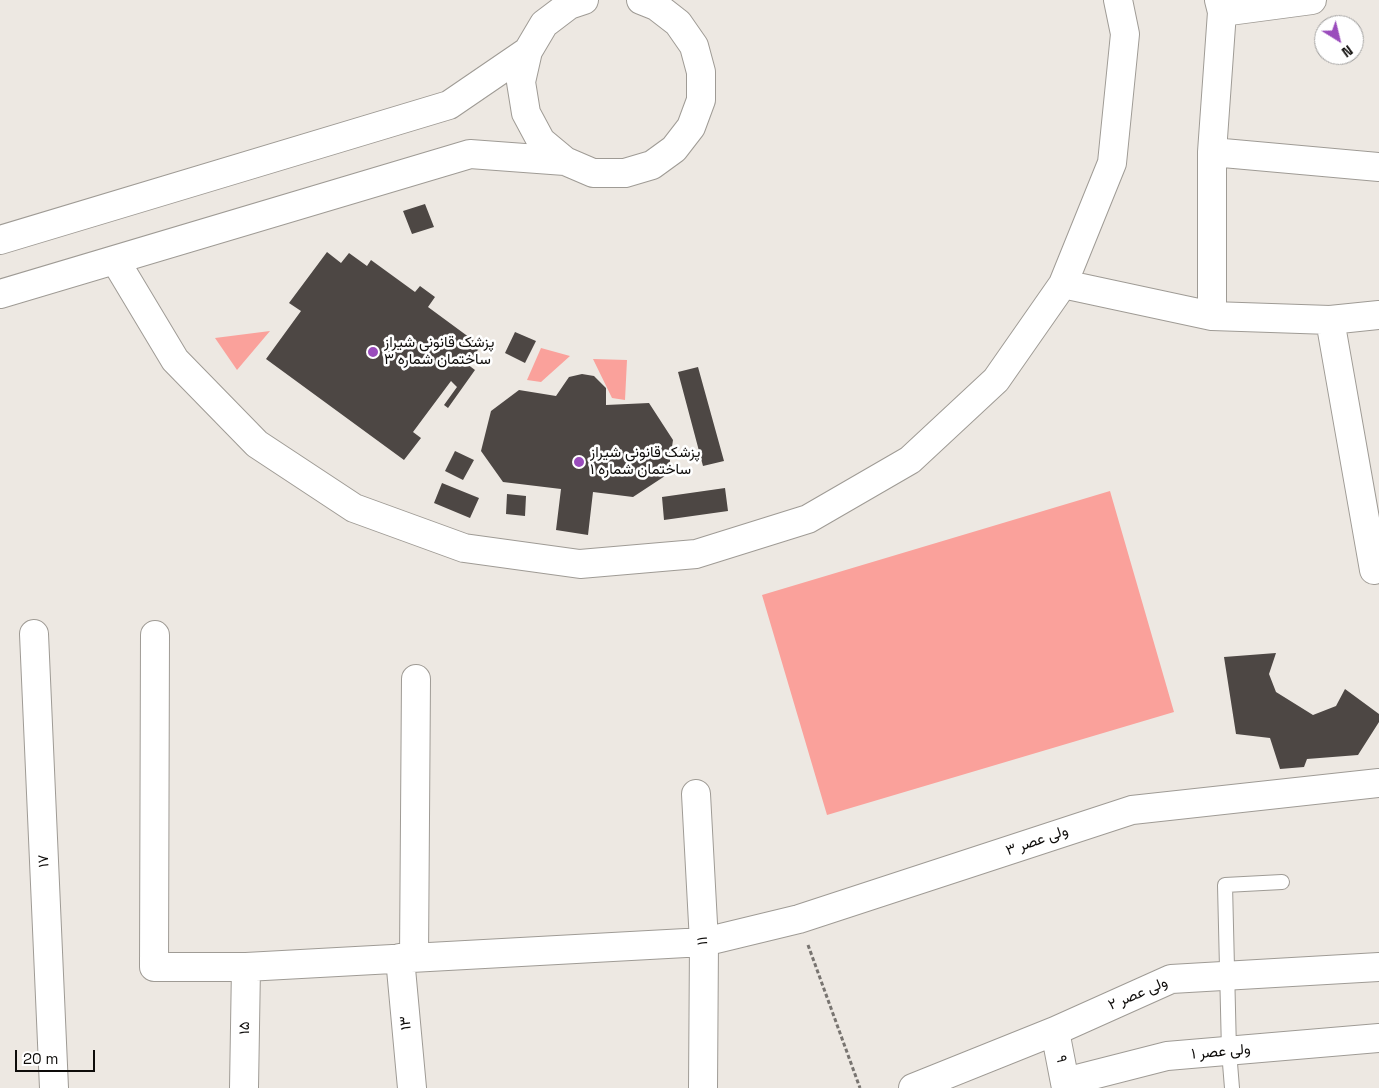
<!DOCTYPE html>
<meta charset="utf-8">
<style>
body{margin:0}
#map{position:relative;width:1379px;height:1088px;overflow:hidden;background:#ede8e2;font-family:"Space Grotesk",sans-serif}
canvas{display:block}
.north{position:absolute;left:1314px;top:15px;width:50px;height:50px;box-sizing:border-box;background:#fff;border:1px solid #9f9e9d;border-radius:50%;rotate:144deg;font-size:14px;font-weight:700;line-height:20px;text-align:center;color:#0e0c0a}
.north::after{content:'';display:block;margin:auto;width:18px;height:22px;background:#9a4cbc;clip-path:polygon(50% 0,100% 100%,50% 72%,0 100%)}
.scale{position:absolute;left:15px;top:1050px;width:80px;height:22px;box-sizing:border-box;border:2px solid #0e0c0a;border-top:0;padding-left:6px;font-size:15px;line-height:18px;white-space:nowrap;color:#0e0c0a;-webkit-text-stroke:4px #fff;paint-order:stroke}
</style>
<div id="map">
<canvas width="1379" height="1088"></canvas>
<div class="north">N</div>
<div class="scale">20 m</div>
</div>
<script>
const ctx = document.querySelector('canvas').getContext('2d');
ctx.lineJoin = 'round';
function paint(path, color) { ctx.fillStyle = color; ctx.fill(path, 'evenodd'); }
const poly = rows => new Path2D(rows.map(r => 'M' + r).join(''));
function trace(path, color, width, dash) { ctx.strokeStyle = color; ctx.lineWidth = width; ctx.lineCap = dash ? 'butt' : 'round'; ctx.setLineDash(dash || []); ctx.stroke(path); }
function write(font, color, halo, rows, align = 'center') {
  ctx.font = font + ' "Space Grotesk",Vazirmatn,sans-serif'; ctx.lineWidth = 5; ctx.setLineDash([]); ctx.textBaseline = 'middle'; ctx.strokeStyle = halo; ctx.fillStyle = color; for (const [text, x, y, turn = 0] of rows) {
    ctx.save(); ctx.translate(x, y); ctx.rotate((+turn || 0) * Math.PI / 180); ctx.textAlign = isNaN(turn) ? turn : align; if (halo) ctx.strokeText(text, 0, 0); ctx.fillText(text, 0, 0); ctx.restore();
  }
}
paint(poly([
 [270,331,237,370,215,338],
 [541,348,570,356,541,382,527,380],
 [593,359,627,360,625,400,612,398],
 [1110,491,1174,712,827,815,762,595]
]), '#faa19b');
paint(poly([
 [425,204,434,227,412,234,403,211],
 [327,252,341,263,349,253,367,266,371,260,415,292,420,286,435,297,428,307,481,346,467,364,475,370,448,408,444,405,457,387,451,381,413,432,421,438,404,460,266,359,301,311,289,303],
 [515,332,536,341,525,363,505,353],
 [698,367,724,461,703,466,678,372],
 [582,374,594,376,606,388,606,405,649,403,673,440,668,474,633,497,593,492,588,535,556,530,561,489,503,482,481,451,491,411,519,390,556,396,569,377],
 [455,451,474,460,463,480,445,471],
 [442,483,479,498,470,518,434,503],
 [725,488,728,511,664,520,662,497],
 [507,494,526,496,525,516,506,514],
 [1276,653,1269,674,1276,692,1313,715,1336,706,1345,689,1379,714,1379,722,1358,755,1307,759,1304,767,1280,769,1270,738,1236,734,1224,657]
]), '#4d4744');
const lane = poly([
 [1232,1088,1229,1051,1225,885,1282,882]
]);
const street = poly([
 [584,0,569,5,544,24,528,51,521,82,526,113,541,141,565,161,593,173,625,173,652,165,674,149,691,127,701,100,701,72,694,46,678,23,656,6,641,0],
 [1222,12,1312,0],
 [1212,152,1379,167],
 [0,240,449,105,528,51],
 [115,260,175,360,257,444,354,508,464,548,580,564,696,554,808,519,910,460,996,380,1063,284,1112,163,1125,34,1118,0],
 [1063,284,1212,316,1330,320,1379,315],
 [0,294,470,154,565,161],
 [1212,316,1212,152,1222,12,1219,0],
 [1330,320,1374,570],
 [34,634,54,1088],
 [155,635,154,967,246,967,704,942,799,919,1132,810,1379,783],
 [696,794,704,942,703,1088],
 [414,957,416,679],
 [400,958,412,1088],
 [1055,1031,1066,1088],
 [1065,1082,1167,1056,1379,1038],
 [244,1088,246,967],
 [913,1088,1055,1031,1171,979,1379,967]
]);
trace(lane, '#9f9b95', 16);
trace(street, '#9f9b95', 30);
trace(poly([
 [808,945,860,1088]
]), '#787470', 3, [4, 2.5]);
trace(lane, '#fff', 14);
trace(street, '#fff', 28);
for (const [x, y, r, color] of [
 [373,352,6,"#9a4cbc"],
 [579,462,6,"#9a4cbc"]
]) { const dot = new Path2D(); dot.arc(x, y, r, 0, 2 * Math.PI); ctx.fillStyle = color; ctx.fill(dot); trace(dot, '#fff', 2); }
write('15px', '#0e0c0a', '#fff', [
 ["پزشک قانونی شیراز",384,343],
 ["ساختمان شماره ٣",384,360],
 ["پزشک قانونی شیراز",590,453],
 ["ساختمان شماره ۱",590,470]
], 'left');
write('15px', '#0e0c0a', '#fff', [
 ["ولی عصر ۳",1037,841,-19],
 ["۱۷",44,861,-93],
 ["۱۱",703,941,-92],
 ["ولی عصر ۲",1138,994,-23],
 ["۱۳",406,1023,-95],
 ["۱۵",245,1028,-89],
 ["ولی عصر ۱",1221,1052,-5],
 ["۹",1061,1059,79]
]);
</script>
